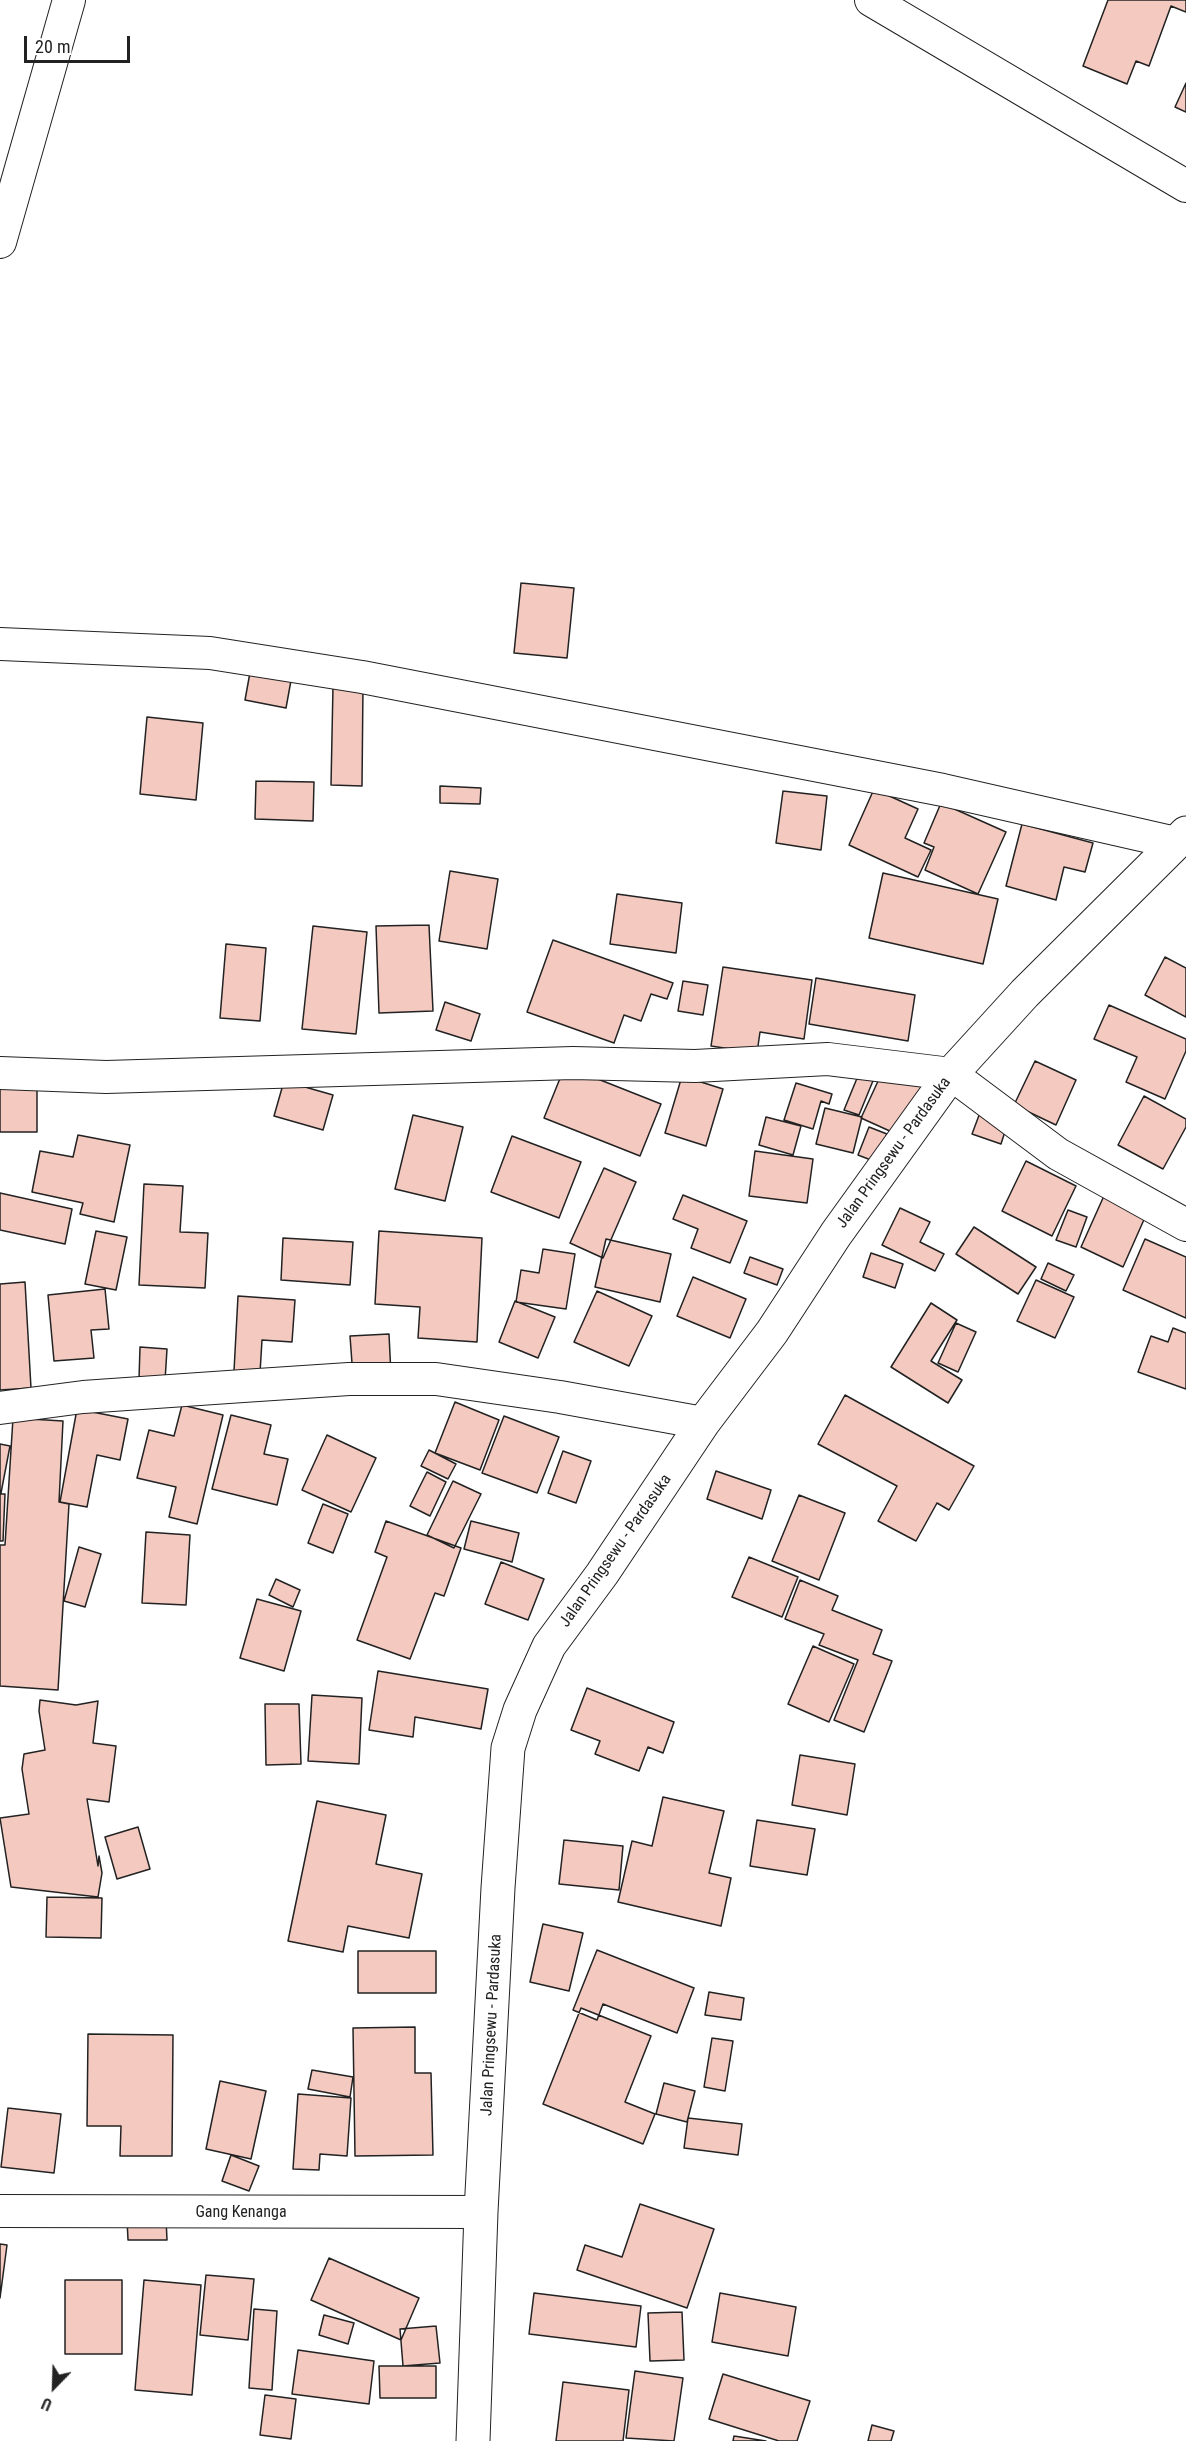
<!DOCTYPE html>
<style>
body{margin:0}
#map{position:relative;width:1186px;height:2441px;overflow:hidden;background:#fff;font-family:"Roboto Condensed",sans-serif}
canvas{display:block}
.north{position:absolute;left:24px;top:2357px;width:60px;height:60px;-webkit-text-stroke:4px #fff;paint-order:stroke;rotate:203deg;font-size:16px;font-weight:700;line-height:24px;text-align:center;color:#222}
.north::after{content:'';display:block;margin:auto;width:21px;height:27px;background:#222;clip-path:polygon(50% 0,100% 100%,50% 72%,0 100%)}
.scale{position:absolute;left:24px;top:36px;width:106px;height:27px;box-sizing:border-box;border:3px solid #222;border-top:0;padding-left:8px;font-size:18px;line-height:21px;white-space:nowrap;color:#222;-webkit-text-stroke:4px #fff;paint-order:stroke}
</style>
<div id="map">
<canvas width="1186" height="2441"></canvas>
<div class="north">U</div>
<div class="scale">20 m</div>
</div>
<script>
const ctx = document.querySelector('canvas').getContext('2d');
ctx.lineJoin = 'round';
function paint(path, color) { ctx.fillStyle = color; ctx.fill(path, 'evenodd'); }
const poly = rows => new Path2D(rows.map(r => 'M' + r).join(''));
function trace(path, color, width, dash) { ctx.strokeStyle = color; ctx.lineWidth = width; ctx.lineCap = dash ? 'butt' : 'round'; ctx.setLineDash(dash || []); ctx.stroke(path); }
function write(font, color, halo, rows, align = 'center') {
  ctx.font = font + ' "Roboto Condensed",sans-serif'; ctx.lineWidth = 4.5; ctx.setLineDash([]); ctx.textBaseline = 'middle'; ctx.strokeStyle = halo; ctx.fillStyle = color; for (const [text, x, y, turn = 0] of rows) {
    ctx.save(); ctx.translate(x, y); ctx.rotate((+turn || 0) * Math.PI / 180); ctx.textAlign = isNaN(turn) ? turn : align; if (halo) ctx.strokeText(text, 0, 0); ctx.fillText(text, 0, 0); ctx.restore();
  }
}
const building = poly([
 [1108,0,1186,0,1186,12,1171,6,1149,66,1136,61,1127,84,1083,66,1108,0],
 [1186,83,1186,112,1175,107,1186,83],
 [521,583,574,588,567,658,514,653,521,583],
 [251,667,292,675,286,708,245,700,251,667],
 [333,686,363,686,362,786,331,785,333,686],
 [147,717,203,723,196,800,140,794,147,717],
 [256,781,314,782,313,821,255,819,256,781],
 [440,786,481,788,480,804,440,803,440,786],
 [874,789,918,809,905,838,931,850,918,877,849,845,874,789],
 [783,791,827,796,821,850,776,843,783,791],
 [941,803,1006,832,978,894,925,870,934,847,924,843,941,803],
 [1022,824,1093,843,1085,872,1064,867,1056,900,1006,886,1022,824],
 [450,871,498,879,487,949,439,941,450,871],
 [883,873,998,899,983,964,869,938,883,873],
 [617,894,682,903,676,953,610,944,617,894],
 [429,925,433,1011,379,1013,376,926,429,925],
 [313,926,367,932,356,1034,302,1029,313,926],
 [553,940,673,983,667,999,651,994,641,1021,624,1015,614,1043,527,1012,553,940],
 [226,944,266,948,260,1021,220,1018,226,944],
 [1165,957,1186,968,1186,1017,1145,995,1165,957],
 [723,967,812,980,804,1039,760,1032,757,1053,711,1046,723,967],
 [816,978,915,995,908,1041,809,1024,816,978],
 [683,981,708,985,703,1015,678,1011,683,981],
 [445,1002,480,1014,471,1041,436,1030,445,1002],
 [1109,1005,1186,1039,1186,1051,1165,1099,1126,1082,1137,1057,1094,1039,1109,1005],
 [1035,1061,1076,1080,1056,1125,1014,1105,1035,1061],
 [565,1066,661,1104,640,1156,544,1118,565,1066],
 [862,1066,877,1071,859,1115,844,1110,862,1066],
 [885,1066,927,1085,903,1137,861,1118,885,1066],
 [682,1076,723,1089,706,1146,665,1133,682,1076],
 [284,1081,333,1095,323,1130,274,1116,284,1081],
 [796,1083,832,1094,829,1104,821,1101,813,1129,784,1120,796,1083],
 [0,1084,37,1084,37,1132,0,1132,0,1084],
 [1144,1096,1186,1119,1186,1127,1163,1169,1118,1145,1144,1096],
 [825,1108,862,1117,853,1153,816,1144,825,1108],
 [981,1110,1009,1119,1001,1144,972,1134,981,1110],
 [413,1115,463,1127,445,1201,395,1189,413,1115],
 [766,1117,801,1126,793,1155,759,1145,766,1117],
 [869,1127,887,1134,876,1162,858,1155,869,1127],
 [78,1135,130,1145,114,1222,80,1214,83,1203,32,1192,40,1151,73,1157,78,1135],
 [512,1136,581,1162,559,1218,491,1192,512,1136],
 [755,1151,813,1159,807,1203,749,1196,755,1151],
 [1026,1161,1076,1186,1052,1236,1002,1211,1026,1161],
 [604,1168,636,1182,603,1258,570,1243,604,1168],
 [1112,1178,1154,1197,1123,1267,1081,1247,1112,1178],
 [144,1184,183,1186,180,1232,208,1233,205,1288,139,1285,144,1184],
 [0,1193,72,1209,65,1244,0,1230,0,1193],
 [683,1195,747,1221,730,1263,691,1248,698,1229,673,1219,683,1195],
 [900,1208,930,1222,920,1242,944,1254,935,1271,882,1245,900,1208],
 [1068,1210,1087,1217,1076,1247,1056,1240,1068,1210],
 [974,1227,1036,1267,1018,1294,956,1254,974,1227],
 [96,1231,127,1237,116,1290,85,1284,96,1231],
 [379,1231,482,1238,477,1342,418,1338,420,1307,375,1304,379,1231],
 [283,1238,353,1242,350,1285,281,1280,283,1238],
 [606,1239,671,1254,660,1302,595,1287,606,1239],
 [1145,1239,1186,1257,1186,1318,1123,1290,1145,1239],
 [543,1249,575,1254,566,1309,516,1302,521,1270,539,1273,543,1249],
 [871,1253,903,1264,895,1288,863,1277,871,1253],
 [750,1257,783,1269,777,1285,744,1273,750,1257],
 [1048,1263,1074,1275,1066,1291,1041,1279,1048,1263],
 [693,1277,746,1299,730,1338,677,1316,693,1277],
 [1036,1280,1074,1297,1055,1338,1017,1321,1036,1280],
 [25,1282,31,1388,0,1390,0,1284,25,1282],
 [105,1289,109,1329,91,1330,94,1358,54,1361,48,1295,105,1289],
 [597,1291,652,1316,629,1366,574,1342,597,1291],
 [238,1296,295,1300,292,1342,262,1340,260,1373,234,1371,238,1296],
 [515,1301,555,1317,538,1358,499,1342,515,1301],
 [931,1303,957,1320,931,1361,962,1380,948,1403,891,1367,931,1303],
 [956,1323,976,1332,958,1372,938,1363,956,1323],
 [1173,1328,1186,1333,1186,1389,1138,1372,1151,1336,1168,1342,1173,1328],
 [389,1334,391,1375,353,1377,350,1336,389,1334],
 [140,1347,167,1349,165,1381,139,1379,140,1347],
 [845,1395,974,1466,949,1510,937,1503,916,1541,878,1521,897,1486,818,1444,845,1395],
 [455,1402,499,1420,480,1470,435,1453,455,1402],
 [182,1405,223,1415,197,1524,169,1517,176,1487,137,1478,149,1430,174,1436,182,1405],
 [77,1409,128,1419,120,1460,97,1455,87,1507,60,1502,77,1409],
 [231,1415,271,1425,264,1454,288,1459,277,1505,212,1489,231,1415],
 [504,1416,559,1437,537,1493,482,1473,504,1416],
 [13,1418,63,1421,59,1502,69,1504,58,1690,0,1686,0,1545,5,1545,13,1418],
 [327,1435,376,1458,351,1512,302,1490,327,1435],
 [0,1444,10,1446,1,1493,0,1493,0,1444],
 [429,1450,456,1464,448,1479,421,1466,429,1450],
 [563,1451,591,1461,576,1503,548,1493,563,1451],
 [716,1471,771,1490,762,1519,707,1499,716,1471],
 [427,1472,446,1482,430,1516,410,1506,427,1472],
 [453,1481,481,1494,454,1548,427,1535,453,1481],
 [0,1494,5,1494,3,1541,0,1541,0,1494],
 [799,1495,845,1513,819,1580,772,1561,799,1495],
 [323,1504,348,1514,333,1553,308,1543,323,1504],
 [386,1521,461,1548,444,1596,435,1593,410,1659,357,1640,387,1557,375,1552,386,1521],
 [471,1521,519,1533,512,1562,464,1549,471,1521],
 [146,1532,190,1535,186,1605,142,1603,146,1532],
 [79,1547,101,1554,85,1607,64,1601,79,1547],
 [749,1557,798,1577,782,1617,732,1597,749,1557],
 [501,1562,544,1579,528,1620,485,1604,501,1562],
 [276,1579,300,1590,293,1607,269,1595,276,1579],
 [800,1580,838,1596,832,1610,882,1630,873,1654,892,1661,864,1732,834,1720,858,1660,819,1645,824,1634,785,1619,800,1580],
 [257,1599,301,1611,284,1671,240,1658,257,1599],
 [813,1646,854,1664,829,1722,788,1704,813,1646],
 [378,1671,488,1689,481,1729,415,1717,413,1737,369,1730,378,1671],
 [587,1688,674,1722,663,1753,648,1747,639,1771,595,1754,600,1741,571,1730,587,1688],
 [312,1695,362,1698,359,1764,308,1761,312,1695],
 [40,1700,76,1705,98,1701,93,1743,116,1746,109,1802,87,1799,98,1866,99,1856,102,1873,98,1897,11,1887,0,1818,29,1814,22,1769,24,1754,45,1750,39,1711,40,1700],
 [265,1704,299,1704,301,1764,266,1765,265,1704],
 [800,1755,855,1764,847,1815,792,1805,800,1755],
 [663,1797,724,1811,709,1873,731,1878,721,1926,618,1902,632,1841,652,1846,663,1797],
 [317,1801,386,1815,376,1864,422,1874,409,1938,348,1926,343,1952,288,1941,317,1801],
 [757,1820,815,1829,807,1875,750,1866,757,1820],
 [138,1827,150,1869,117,1879,105,1837,138,1827],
 [564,1840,623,1846,619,1890,559,1884,564,1840],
 [47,1897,102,1898,101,1938,46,1937,47,1897],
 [543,1924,583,1933,569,1991,530,1982,543,1924],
 [597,1950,694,1988,677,2033,603,2004,597,2020,573,2010,597,1950],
 [358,1951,436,1951,436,1993,358,1993,358,1951],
 [709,1992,744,1998,741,2020,705,2015,709,1992],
 [581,2008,651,2036,625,2102,655,2114,643,2144,543,2104,581,2008],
 [415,2027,415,2073,431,2073,433,2155,355,2156,353,2028,415,2027],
 [88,2034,173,2035,172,2156,120,2156,121,2126,87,2126,88,2034],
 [712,2038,733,2041,725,2091,704,2087,712,2038],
 [312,2070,353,2077,350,2097,308,2089,312,2070],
 [220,2081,266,2091,251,2159,206,2149,220,2081],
 [664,2083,695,2091,687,2122,656,2114,664,2083],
 [298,2094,351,2098,347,2156,320,2154,319,2170,293,2169,298,2094],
 [8,2108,61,2114,54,2173,1,2167,8,2108],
 [688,2118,742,2124,738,2155,684,2148,688,2118],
 [231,2155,259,2166,249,2191,222,2181,231,2155],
 [640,2204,714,2229,687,2308,577,2270,585,2245,622,2257,640,2204],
 [166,2218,167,2240,128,2240,127,2219,166,2218],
 [0,2244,7,2245,0,2298,0,2244],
 [329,2258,419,2298,401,2340,311,2300,329,2258],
 [206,2275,254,2279,248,2340,200,2335,206,2275],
 [65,2280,122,2280,122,2354,65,2354,65,2280],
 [144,2280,201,2285,192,2395,135,2390,144,2280],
 [534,2293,641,2306,636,2347,529,2334,534,2293],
 [720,2293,796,2307,788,2356,712,2342,720,2293],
 [254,2309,277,2311,272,2390,249,2388,254,2309],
 [682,2312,684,2360,650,2361,648,2313,682,2312],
 [324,2315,354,2323,348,2344,319,2335,324,2315],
 [436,2326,440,2363,403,2366,400,2329,436,2326],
 [298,2350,374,2361,369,2404,292,2394,298,2350],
 [379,2366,436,2366,436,2398,380,2398,379,2366],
 [635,2371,683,2378,674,2441,626,2438,635,2371],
 [723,2374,810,2401,797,2441,779,2441,709,2419,723,2374],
 [563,2382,629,2390,623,2441,556,2441,563,2382],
 [265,2395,296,2399,291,2439,260,2435,265,2395],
 [872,2425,894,2431,891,2441,868,2441,872,2425],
 [734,2436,766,2441,733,2441,734,2436]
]);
paint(building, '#f3c9c0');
trace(building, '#222', 1.5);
const minor = poly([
 [871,0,1186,186],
 [0,242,69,0],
 [0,644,210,653,362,677,943,790,1176,843],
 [0,1073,106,1077,573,1063,695,1066,828,1059,951,1074,1058,1154,1186,1225],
 [0,1408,83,1397,243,1386,349,1379,436,1379,560,1397,703,1423],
 [0,2211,481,2212]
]);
const primary = poly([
 [473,2441,481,2212,498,1888,508,1748,520,1710,549,1646,602,1574,703,1423,772,1332,836,1234,951,1074,1025,993,1186,833]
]);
trace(minor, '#222', 34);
trace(primary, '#222', 35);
trace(minor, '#fff', 32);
trace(primary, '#fff', 33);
write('16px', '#222', '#fff', [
 ["Jalan Pringsewu - Pardasuka",894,1153,-54],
 ["Jalan Pringsewu - Pardasuka",616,1551,-55],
 ["Jalan Pringsewu - Pardasuka",492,2025,-87],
 ["Gang Kenanga",241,2213]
]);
</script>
